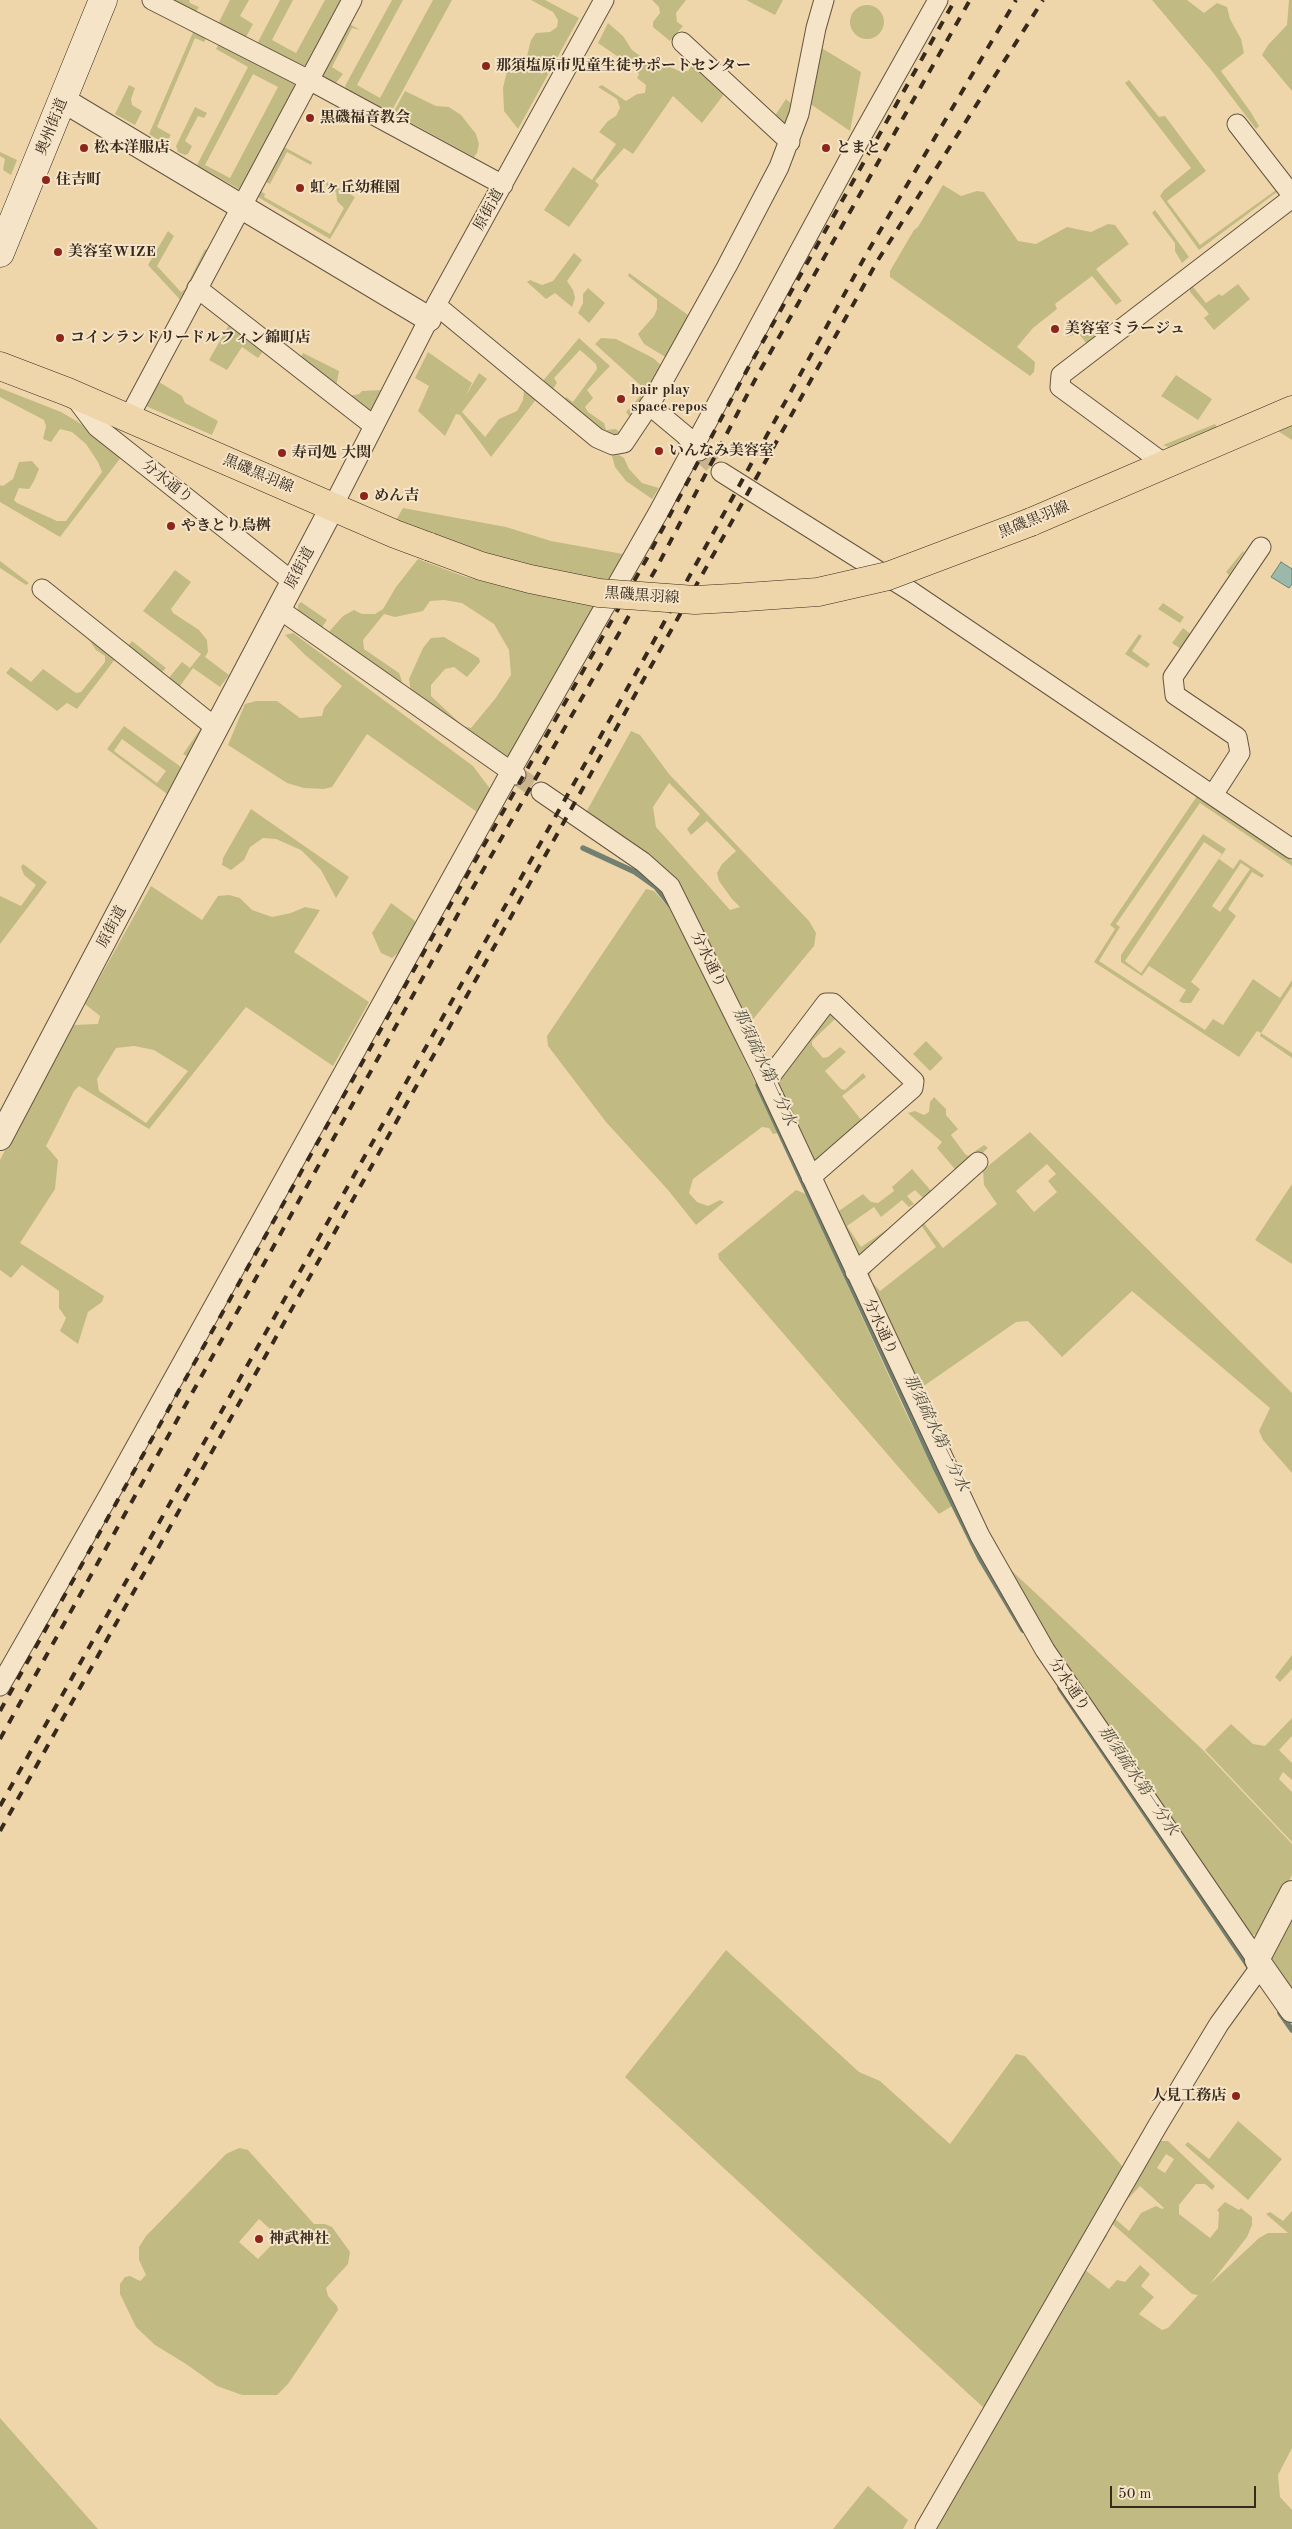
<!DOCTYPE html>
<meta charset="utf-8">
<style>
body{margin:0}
#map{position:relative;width:1292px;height:2529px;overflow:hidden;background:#efd6aa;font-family:"Old Standard TT",serif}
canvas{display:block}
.scale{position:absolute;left:1110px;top:2486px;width:146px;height:22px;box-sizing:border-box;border:2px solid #372a1d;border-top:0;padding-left:6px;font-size:15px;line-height:18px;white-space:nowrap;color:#372a1d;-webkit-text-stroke:4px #f5e4c8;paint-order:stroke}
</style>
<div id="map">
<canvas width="1292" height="2529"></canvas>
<div class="scale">50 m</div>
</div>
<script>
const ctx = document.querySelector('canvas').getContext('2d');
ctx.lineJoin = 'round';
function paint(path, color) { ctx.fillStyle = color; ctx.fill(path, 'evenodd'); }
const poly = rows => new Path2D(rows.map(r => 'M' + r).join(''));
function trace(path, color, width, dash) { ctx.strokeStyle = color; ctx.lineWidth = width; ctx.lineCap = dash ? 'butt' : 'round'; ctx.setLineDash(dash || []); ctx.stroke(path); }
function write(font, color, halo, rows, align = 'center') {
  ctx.font = font + ' "Old Standard TT","Noto Serif JP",serif'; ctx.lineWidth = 4; ctx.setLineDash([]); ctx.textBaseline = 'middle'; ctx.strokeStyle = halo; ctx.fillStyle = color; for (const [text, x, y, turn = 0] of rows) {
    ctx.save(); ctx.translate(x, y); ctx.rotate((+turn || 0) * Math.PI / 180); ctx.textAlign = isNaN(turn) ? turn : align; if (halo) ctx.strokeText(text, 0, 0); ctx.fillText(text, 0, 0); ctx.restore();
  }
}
paint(poly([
 [165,0,189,0,190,3,199,7,194,15],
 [230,0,249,0,240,16,253,24,246,37,243,38,220,27,219,22],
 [280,0,293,0,272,40,296,53,325,0,343,0,307,66,303,69,259,46,258,42],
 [392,0,403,0,357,85,380,98,433,0,452,0,390,114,346,90,345,86],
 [531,0,545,0,579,18,518,129,504,111,503,88,508,67,516,60,527,56,531,40,536,33,550,32,557,27,558,20,553,12],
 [652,0,686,0,676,13,677,22,683,26,670,41,653,27,653,22,660,13,659,7],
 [746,0,783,0,775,15],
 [1152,0,1187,0,1204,13,1217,3,1227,7,1230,19,1241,39,1244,53,1221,71,1250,111,1259,126,1256,129,1211,70],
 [1289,0,1292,0,1292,91,1262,55,1268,45,1287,25],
 '850 22a17 17 0 1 1 34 0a17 17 0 1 1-34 0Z',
 [348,23,360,30,352,28,332,67,343,74,335,84,322,78,321,72],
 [608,23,623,36,632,50,651,64,664,64,679,71,688,71,693,64,725,93,702,123,673,96,633,154,624,148,595,181,599,185,569,227,544,210,573,167,592,180,616,144,599,132,608,121,616,116,620,108,617,99,598,87,602,85,626,101,637,94,645,93,646,85,637,78,639,74,636,69,598,43],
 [194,30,207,37,204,42,195,38,157,127,171,135,165,144,149,134],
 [219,43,296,81,296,86,243,187,239,189,197,165,248,67,216,49],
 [253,74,278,87,230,178,205,165],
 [820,47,861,72,850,131,809,103],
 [1129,80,1159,117,1165,116,1206,171,1167,201,1200,245,1276,190,1277,192,1199,250,1160,196,1164,190,1191,168,1125,83],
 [129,85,135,88,131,99,132,105,142,111,135,125,115,114],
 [405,91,436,106,449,107,461,115,476,134,479,144,477,153,474,157,393,113],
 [786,99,793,105,786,124,782,125,774,117],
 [195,107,207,113,204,118,198,116,185,141,192,146,188,154,185,155,178,152,176,146],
 [282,146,312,162,311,165,287,152,270,184,264,181],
 [0,152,17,160,11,175,3,170,5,159,0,156],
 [327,182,355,197,330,239,256,196,259,190,265,194,264,197,330,234,344,208,337,201,336,192,326,185],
 [943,185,961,196,977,191,984,192,1018,241,1036,244,1067,227,1091,232,1108,224,1115,225,1129,244,1096,269,1122,301,1116,305,1092,276,1055,304,1057,309,1033,328,1017,347,1035,362,1034,372,1030,376,890,277,890,271,914,230,918,227],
 [1155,210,1189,257,1182,263,1175,251,1175,243,1152,213],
 [168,231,174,236,157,266,181,292,185,289,205,249,209,252,183,303,148,265],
 [574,253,582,260,567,281,573,290,575,298,572,307,555,293,546,299,527,282,530,280,542,285,553,281],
 [629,273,688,315,667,358,644,344,638,334,654,316,657,309,657,299,628,276],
 [1190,283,1206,303,1219,294,1222,296,1238,284,1250,299,1214,330,1204,318,1209,314,1190,292],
 [588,288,605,303,589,323,578,313,583,303,583,294],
 [1071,318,1079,328,1089,328,1096,336,1087,344,1078,333,1067,337,1076,329,1069,320],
 [230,323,264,350,258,358,242,347,227,370,209,360],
 [579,338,610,366,587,390,593,398,585,407,588,412,604,423,606,430,616,429,620,433,614,436,608,437,563,401,566,397,573,402,597,369,596,364,580,350,554,378,557,383,552,391,542,382],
 [601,338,616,339,653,358,663,367,649,393,595,344],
 [428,352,472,383,465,397,479,373,487,379,462,412,485,437,499,419,517,411,523,400,524,391,487,358,538,397,491,457,460,415,456,414,445,436,418,411,429,386,415,378],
 [303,353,339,371,336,387,300,359],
 [1176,375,1212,399,1198,420,1161,396],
 [159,382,182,396,185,403,218,421,212,435,146,406],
 [0,388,61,412,78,422,122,456,60,537,0,502,0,485,3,486,13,479,19,462,32,461,39,469,34,481,29,489,19,488,14,500,17,503,57,521,66,521,102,472,98,462,86,444,72,432,60,429,51,442,43,439,46,426,44,420,0,397],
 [383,390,372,410,368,412,349,396,359,394,362,391],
 [640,396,645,399,631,419,626,412],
 [1215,424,1217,427,1168,447,1163,445],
 [1292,425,1292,440,1278,431],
 [619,455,624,458,629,469,642,483,659,488,652,499,626,481,615,467,612,456],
 [403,508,506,527,551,541,623,554,627,558,614,582,546,570,495,557,396,520],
 [1243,551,1244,552,1229,575,1226,572],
 [418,559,463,576,515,590,598,607,509,763,411,693,409,679,423,648,431,638,444,637,479,658,480,662,467,677,454,667,445,669,431,685,431,696,463,726,471,728,495,699,511,675,509,650,494,624,462,603,444,600,430,601,423,611,395,617,384,614,363,640,364,649,399,673,402,681,395,685,326,635,343,616,354,610,362,614,375,614,383,609,396,587],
 [0,561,29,583,26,585,0,568],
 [175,570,191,582,171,609,173,613,199,630,207,640,208,652,205,657,229,675,220,687,193,668,178,689,167,680,182,662,190,668,201,654,143,611],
 [301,602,327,620,320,630,298,612,298,605],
 [1163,603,1184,617,1180,623,1158,609],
 [1183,628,1192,635,1181,649,1172,643],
 [293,633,473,766,491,790,477,812,367,734,332,787,324,789,304,788,287,783,228,745,245,704,256,701,277,701,300,718,322,716,324,708,342,686,304,654,285,635],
 [85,634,116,658,77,709,67,703,57,711,6,673,11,667,31,682,43,669,76,693,81,692,105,662,105,656,96,650],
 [1139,634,1142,636,1132,651,1150,664,1147,668,1125,654],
 [132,641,166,668,159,675,126,648],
 [124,726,181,767,167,794,107,749],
 [122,739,166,771,157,783,114,751],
 [205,727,188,757,183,754,201,728],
 [631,731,640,735,669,774,809,921,816,933,814,946,749,1024,767,1058,776,1054,771,1064,764,1063,677,886,584,816],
 [669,783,700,814,687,829,691,835,707,821,736,851,722,864,717,873,719,881,732,899,740,907,730,910,656,827,653,807],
 [1197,796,1292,861,1292,866,1200,803,1116,924,1120,927,1099,961,1205,1030,1213,1019,1223,1025,1253,979,1280,998,1292,980,1292,986,1261,1033,1292,1053,1292,1058,1260,1036,1261,1033,1257,1031,1239,1057,1094,962,1115,929,1110,925],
 [251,809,349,877,336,898,321,870,301,850,276,839,263,838,250,847,244,860,231,870,222,865,223,858],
 [1203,834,1226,849,1219,859,1233,869,1240,859,1264,875,1262,878,1252,872,1228,909,1236,916,1191,982,1200,989,1191,1003,1183,1003,1179,1001,1186,990,1149,966,1142,976,1121,962,1121,955],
 [1204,842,1222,854,1141,973,1125,961],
 [1241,863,1250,869,1220,912,1212,906],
 [23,864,47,882,0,944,0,896,21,906,36,885,24,875,21,867],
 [151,886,202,920,218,896,229,895,240,898,252,910,272,917,291,913,305,907,320,910,294,952,369,1002,333,1066,246,1007,149,1129,79,1086,74,1091,46,1146,58,1160,55,1189,20,1243,104,1296,102,1302,88,1312,78,1344,60,1331,66,1318,59,1308,59,1291,22,1265,11,1278,0,1270,0,1160,48,1065,55,1060,74,1025,98,1024,100,1016,85,1004],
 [134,1046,154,1050,188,1071,146,1123,99,1091,97,1079,116,1048],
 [646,889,654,891,669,908,685,934,779,1133,773,1134,769,1128,762,1127,693,1179,689,1193,697,1202,708,1206,720,1200,724,1202,696,1225,668,1190,606,1122,548,1046,547,1036],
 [391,903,414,920,417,927,407,945,392,958,381,953,372,933],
 [832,1012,837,1017,812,1041,812,1045,823,1058,828,1057,840,1047,846,1052,825,1071,841,1089,845,1090,863,1073,866,1077,842,1096,863,1122,819,1162,812,1161,775,1083,801,1046],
 [926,1041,943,1058,930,1071,913,1054],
 [934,1097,946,1109,946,1115,958,1129,951,1135,965,1154,968,1156,984,1145,988,1148,959,1174,937,1148,942,1142,908,1113,915,1111,924,1115,929,1112,930,1102],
 [1030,1132,1292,1393,1292,1473,1263,1440,1259,1431,1270,1408,1132,1291,1062,1357,1028,1321,1016,1322,918,1390,862,1272,875,1265,870,1274,872,1282,880,1291,936,1247,919,1222,923,1222,943,1248,997,1204,984,1185,983,1170],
 [1047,1164,1056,1174,1048,1181,1057,1192,1034,1212,1016,1191],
 [912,1169,933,1193,925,1200,915,1190,907,1196,914,1204,909,1207,902,1200,881,1217,874,1207,847,1226,861,1247,889,1228,893,1232,862,1255,855,1254,836,1213,863,1194,871,1202,878,1203,894,1191,892,1187],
 [1292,1184,1292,1264,1255,1240],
 [796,1190,806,1194,903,1407,952,1506,939,1514,719,1259,718,1254],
 [1011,1570,1204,1751,1292,1844,1292,1875,1260,1934,1247,1936,1087,1708,1009,1574],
 [1292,1655,1292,1669,1280,1682,1275,1677],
 [1292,1718,1292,1736,1279,1750,1292,1763,1292,1780,1283,1772,1279,1779,1292,1792,1292,1842,1205,1750,1231,1724,1253,1744,1265,1746],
 [1292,1915,1292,1994,1273,1967,1272,1957],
 [726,1950,859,2072,880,2081,950,2144,1016,2054,1025,2056,1123,2167,1101,2230,1107,2236,1084,2269,1109,2289,1117,2280,1125,2282,1140,2265,1150,2274,1141,2286,1154,2297,1139,2314,1162,2330,1168,2328,1198,2295,1192,2294,1108,2220,1159,2141,1168,2141,1215,2186,1212,2190,1205,2184,1196,2184,1179,2205,1179,2214,1210,2238,1218,2228,1219,2212,1217,2210,1225,2202,1239,2210,1241,2208,1252,2217,1252,2225,1247,2237,1210,2284,1259,2238,1268,2233,1288,2233,1266,2214,1270,2212,1283,2221,1292,2211,1292,2448,1278,2475,1280,2497,1292,2510,1292,2529,914,2529,986,2410,625,2077],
 [1166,2154,1174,2159,1165,2173,1157,2168],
 [1140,2186,1164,2208,1162,2209,1156,2206,1141,2213,1129,2231,1112,2216],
 [1238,2121,1282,2159,1248,2200,1185,2145,1188,2142,1209,2159],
 [239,2148,248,2150,314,2224,325,2224,332,2227,350,2252,348,2264,326,2288,328,2296,337,2306,338,2310,288,2384,277,2395,242,2395,217,2386,186,2364,155,2345,136,2327,120,2294,120,2284,125,2277,130,2276,140,2281,146,2275,139,2260,139,2247,146,2236,226,2154],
 [259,2219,279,2237,258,2259,239,2242],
 [0,2418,98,2529,0,2529],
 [868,2486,908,2520,903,2529,833,2529]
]), '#c1bb83');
const water = poly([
 [1281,562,1292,569,1292,584,1289,588,1271,577,1281,562]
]);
paint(water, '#9ab9aa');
trace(water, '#728072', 1);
trace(poly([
 [583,848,635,872,656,887,671,906],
 [758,1085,936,1469,980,1558,1023,1630],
 [1060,1688,1251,1970],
 [1280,2013,1292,2030]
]), '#728072', 5.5);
trace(poly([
 [699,451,721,472],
 [516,775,541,792]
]), '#cab48e', 19, [19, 9]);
const minor = poly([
 [152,0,309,80,503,185],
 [682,42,790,142],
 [1237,124,1292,195],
 [197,288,374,426],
 [436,305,597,438,613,445,624,443,652,401,727,266,779,167,799,114,816,28,824,0],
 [73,395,97,427,293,582],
 [649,405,685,435,699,451],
 [128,419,352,0],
 [1166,465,1060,387,1061,375,1292,198],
 [721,472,912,592,1292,849],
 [333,506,436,305,604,0],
 [42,589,216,728],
 [279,609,516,775],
 [541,792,643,862,670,886,759,1065,980,1536,1045,1650,1257,1960],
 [1213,795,1240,753,1237,737,1175,695,1173,677,1261,547],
 [767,1081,826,1003,833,1003,914,1081,913,1088,811,1177],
 [855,1272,978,1162],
 [0,1686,110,1493,511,771,658,513,860,139,938,0],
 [925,2529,1158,2125,1219,2024,1261,1966]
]);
const tertiary = poly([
 [63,100,429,319],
 [0,1138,333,506],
 [1292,1893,1257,1960,1292,2010]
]);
const secondary = poly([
 [0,253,103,0]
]);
const primary = poly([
 [0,366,68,392,395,534,430,547],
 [1031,522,1292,410]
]);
trace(minor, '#655540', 21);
trace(tertiary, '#655540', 26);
trace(secondary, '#372a1d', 29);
trace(primary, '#372a1d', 29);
trace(minor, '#f5e4c8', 19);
trace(tertiary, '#f5e4c8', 24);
trace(secondary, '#f5e4c8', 28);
trace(primary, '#efd6aa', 28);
trace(poly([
 [0,1711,458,891,646,560,747,370,955,0],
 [0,1739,467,898,657,567,757,376,970,0],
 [0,1806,650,648,867,253,1016,0],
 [0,1831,878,260,1043,0]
]), '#372a1d', 4, [9, 9]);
const primaryBridge = poly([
 [430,547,481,566,530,579,599,593,695,600,732,598,818,592,888,576,1031,522]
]);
trace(primaryBridge, '#372a1d', 29, []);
trace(primaryBridge, '#efd6aa', 28);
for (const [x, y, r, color] of [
 [486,66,5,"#8f2418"],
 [310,118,5,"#8f2418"],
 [84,148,5,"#8f2418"],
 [826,148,5,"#8f2418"],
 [46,180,5,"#8f2418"],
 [300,188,5,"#8f2418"],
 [58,252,5,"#8f2418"],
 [1055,329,5,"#8f2418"],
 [60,338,5,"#8f2418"],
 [621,399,5,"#8f2418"],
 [659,451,5,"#8f2418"],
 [282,453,5,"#8f2418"],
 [364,496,5,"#8f2418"],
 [171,526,5,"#8f2418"],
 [1236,2096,5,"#8f2418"],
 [259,2239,5,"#8f2418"]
]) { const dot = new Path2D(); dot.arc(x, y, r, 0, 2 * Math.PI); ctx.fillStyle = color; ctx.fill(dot); trace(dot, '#f5e4c8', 2); }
write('bold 15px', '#372a1d', '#f5e4c8', [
 ["那須塩原市児童生徒サポートセンター",496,66],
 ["黒磯福音教会",320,118],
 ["松本洋服店",94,148],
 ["とまと",836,148],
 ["住吉町",56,180],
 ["虹ヶ丘幼稚園",310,188],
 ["美容室WIZE",68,252],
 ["美容室ミラージュ",1065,329],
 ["コインランドリードルフィン錦町店",70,338],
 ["hair play",631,390],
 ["space repos",631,407],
 ["いんなみ美容室",669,451],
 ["寿司処 大関",292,453],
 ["めん吉",374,496],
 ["やきとり鳥桝",181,526],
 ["人見工務店",1226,2096,"right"],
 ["神武神社",269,2239]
], 'left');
write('15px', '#372a1d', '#f5e4c8', [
 ["奥州街道",52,127,-68],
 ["原街道",489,210,-61],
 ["黒磯黒羽線",258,474,23],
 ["分水通り",167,482,38],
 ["黒磯黒羽線",1034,520,-22],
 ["原街道",300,568,-62],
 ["黒磯黒羽線",642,596,4],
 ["原街道",112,927,-62],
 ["分水通り",708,960,64],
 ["分水通り",880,1327,65],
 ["分水通り",1069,1685,56]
]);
write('italic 16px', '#504e40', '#f5e4c8', [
 ["那須疏水第一分水",764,1067,65],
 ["那須疏水第一分水",936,1433,64],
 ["那須疏水第一分水",1138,1781,56]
]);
</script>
